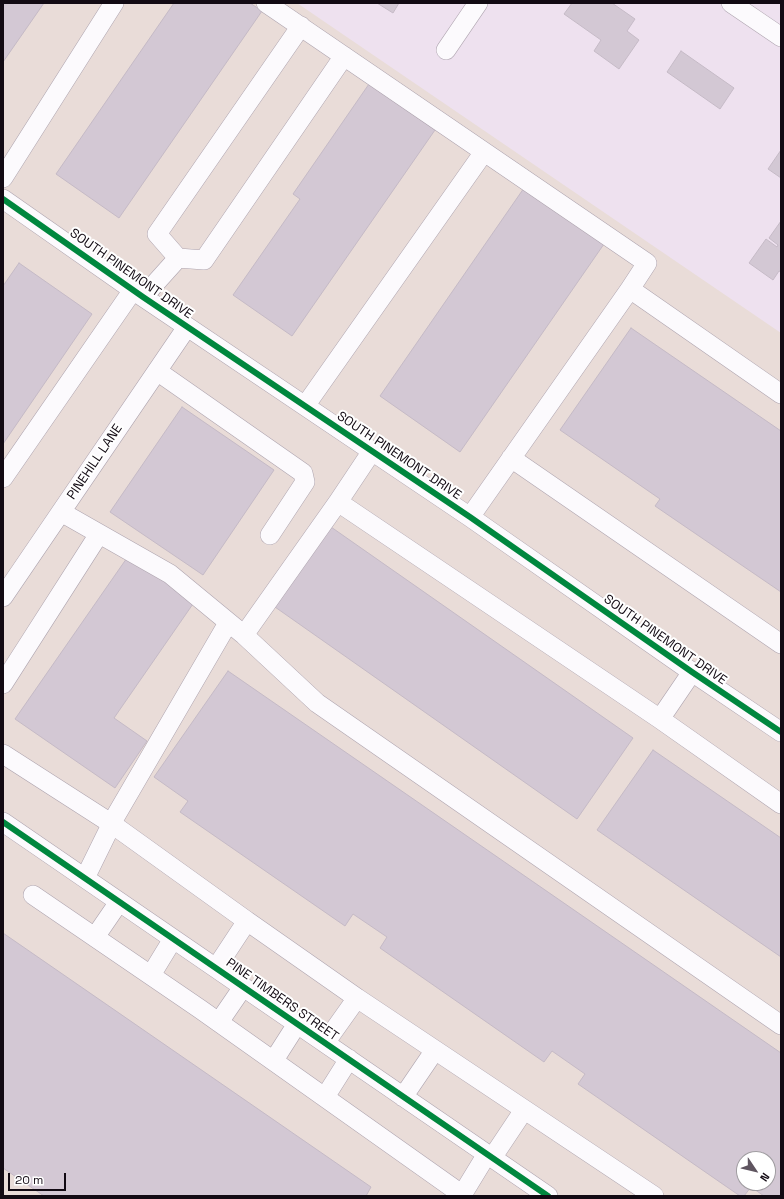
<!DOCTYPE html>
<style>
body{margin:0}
#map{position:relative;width:784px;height:1199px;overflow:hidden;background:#eee1ef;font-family:"Space Grotesk",sans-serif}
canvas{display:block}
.frame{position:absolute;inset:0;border:4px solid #120a13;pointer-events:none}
.north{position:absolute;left:736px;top:1151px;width:40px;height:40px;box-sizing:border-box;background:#fff;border:1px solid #a09da1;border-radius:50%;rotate:125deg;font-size:11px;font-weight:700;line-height:16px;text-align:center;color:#120a13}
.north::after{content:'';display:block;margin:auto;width:14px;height:18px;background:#5f5560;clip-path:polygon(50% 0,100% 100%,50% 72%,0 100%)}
.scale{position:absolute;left:8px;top:1173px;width:58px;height:18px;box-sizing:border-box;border:2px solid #120a13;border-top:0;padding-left:5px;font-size:12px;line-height:14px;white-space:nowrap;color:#120a13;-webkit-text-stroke:3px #fff;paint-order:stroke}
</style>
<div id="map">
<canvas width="784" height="1199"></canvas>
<div class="frame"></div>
<div class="north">N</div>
<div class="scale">20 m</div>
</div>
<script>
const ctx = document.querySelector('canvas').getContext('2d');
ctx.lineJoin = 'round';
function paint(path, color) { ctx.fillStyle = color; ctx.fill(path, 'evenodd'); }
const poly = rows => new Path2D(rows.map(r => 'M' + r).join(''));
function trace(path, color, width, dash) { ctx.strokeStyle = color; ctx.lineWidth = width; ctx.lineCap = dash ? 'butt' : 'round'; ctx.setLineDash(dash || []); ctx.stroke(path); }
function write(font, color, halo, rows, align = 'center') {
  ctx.font = font + ' "Space Grotesk",sans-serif'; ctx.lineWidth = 4; ctx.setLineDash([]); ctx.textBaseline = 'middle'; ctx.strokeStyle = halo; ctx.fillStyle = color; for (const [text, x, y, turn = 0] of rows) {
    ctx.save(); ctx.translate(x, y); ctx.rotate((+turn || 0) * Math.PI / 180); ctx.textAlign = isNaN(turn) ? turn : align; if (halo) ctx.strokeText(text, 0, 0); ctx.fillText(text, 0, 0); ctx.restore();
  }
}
paint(poly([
 [3,3,297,3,781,333,781,1196,3,1196],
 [744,1159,768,1159,768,1183,744,1183]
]), '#e9dcd8');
const building = poly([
 [3,3,44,3,3,62,3,3],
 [174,3,250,3,262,11,119,218,56,174,174,3],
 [377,3,399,3,393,13,377,3],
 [572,3,612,3,635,19,627,31,639,40,619,69,594,51,601,40,564,14,572,3],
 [681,51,734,88,720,109,667,72,681,51],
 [369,84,435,130,292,336,233,295,300,199,293,194,369,84],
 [781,150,781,178,768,169,781,150],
 [524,188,604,244,460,452,380,396,524,188],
 [781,221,781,272,779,271,773,280,749,263,766,239,777,247,778,245,769,238,781,221],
 [19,263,92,314,3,444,3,286,19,263],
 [631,328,781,431,781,592,655,506,660,499,560,430,631,328],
 [182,407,274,470,203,575,110,512,182,407],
 [331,527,633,738,577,819,275,607,331,527],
 [129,555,195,601,114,718,147,741,115,788,15,719,129,555],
 [228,671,781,1053,781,1196,764,1196,751,1187,744,1196,740,1196,578,1084,585,1074,552,1051,544,1062,380,948,387,937,353,914,345,926,180,812,188,801,154,777,228,671],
 [744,1159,768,1159,768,1183,744,1183,744,1159],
 [653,750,781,838,781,957,597,830,653,750],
 [3,933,371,1187,366,1196,44,1196,3,1168,3,933]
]);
paint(building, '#d3c8d4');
trace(building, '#c5bac6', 1);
const minor = poly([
 [266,3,647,263,630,289],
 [731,3,781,37],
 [446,50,478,3],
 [3,178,114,3],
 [3,199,143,297,470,517,692,672,781,732],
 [178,258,157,234,301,26],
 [143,297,178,258,204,260,344,56],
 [157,371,303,473,305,482,270,535],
 [305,406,484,152],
 [372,451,338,502,660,719,781,804],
 [511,458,781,644],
 [3,478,133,290],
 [61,512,170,574,244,635,317,703,781,1025],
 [470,517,630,289,781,394],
 [3,597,187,327],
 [244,635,338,502],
 [3,684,99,534],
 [660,719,692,672],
 [3,754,112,824,247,921,216,968],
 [3,822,548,1196],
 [85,878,115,817,228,623],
 [33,895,200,1009,464,1196],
 [247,921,357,998,325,1043],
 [95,937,119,902],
 [151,975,173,939],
 [357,998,654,1196],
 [219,1022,243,987],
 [274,1060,297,1024],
 [325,1097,349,1059],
 [403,1097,435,1050],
 [492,1158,524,1110],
 [462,1195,487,1154]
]);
trace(minor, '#aea4af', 20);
trace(minor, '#fcfafd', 19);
trace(poly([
 [3,199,143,297,470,517,692,672,781,732],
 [3,822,548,1196]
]), '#00873e', 6);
write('13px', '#120a13', '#fff', [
 ["SOUTH PINEMONT DRIVE",131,274,35],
 ["SOUTH PINEMONT DRIVE",399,456,34],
 ["PINEHILL LANE",95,462,-56],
 ["SOUTH PINEMONT DRIVE",665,640,35],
 ["PINE TIMBERS STREET",282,1000,35]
]);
</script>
